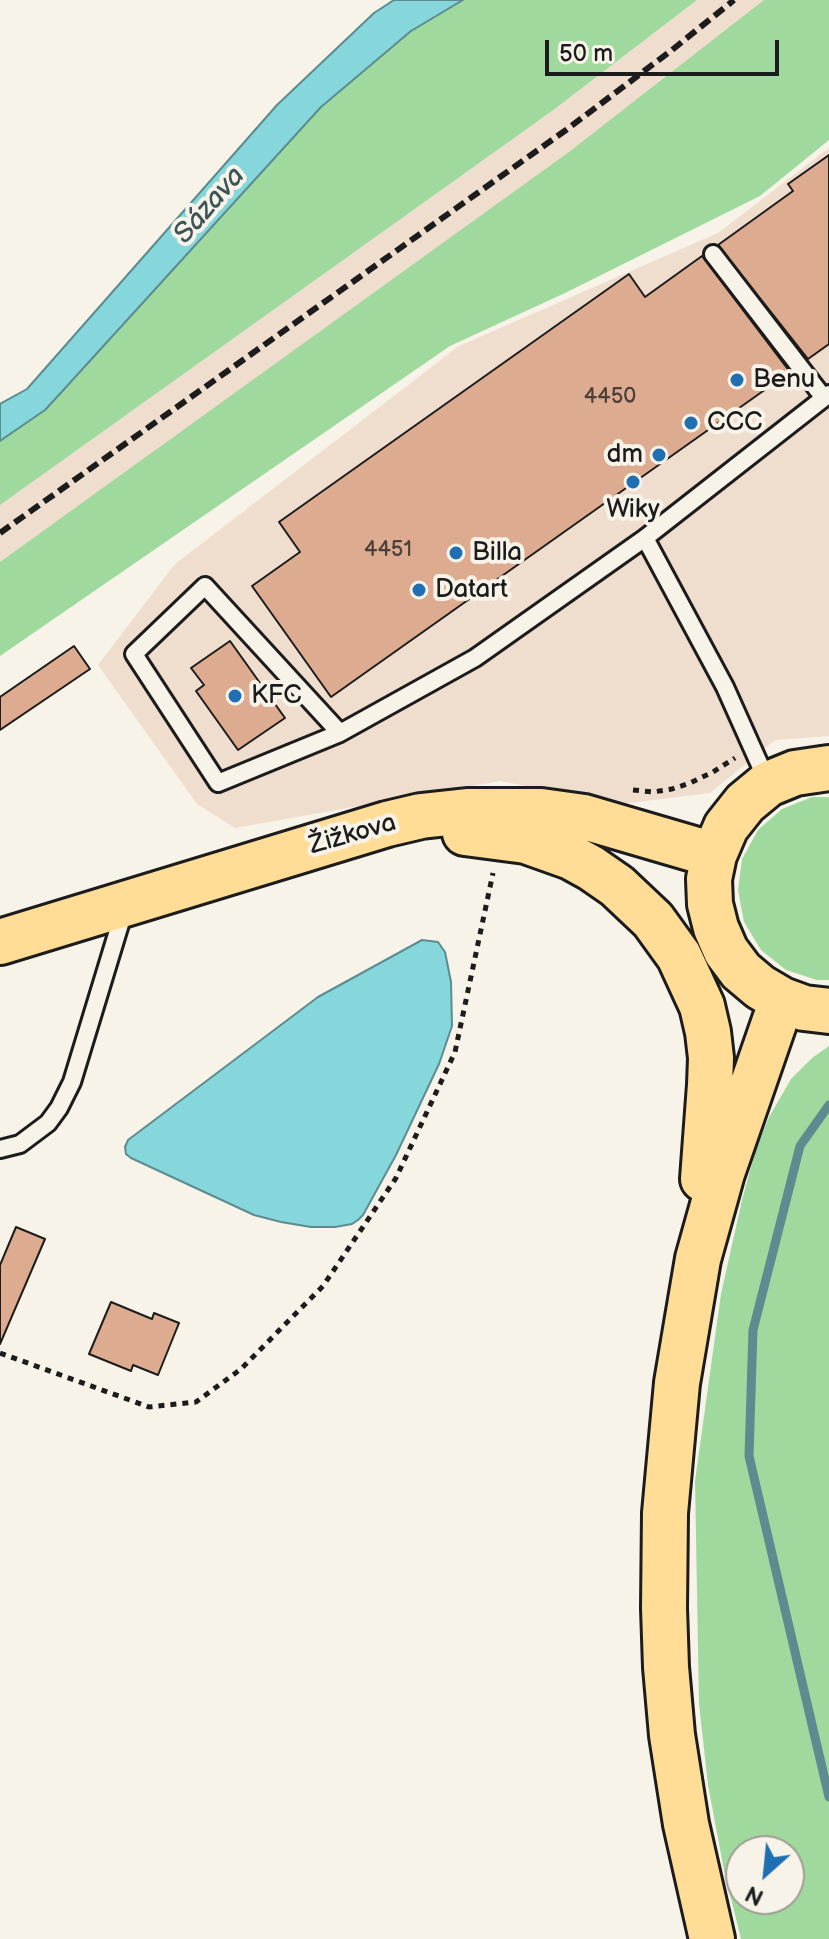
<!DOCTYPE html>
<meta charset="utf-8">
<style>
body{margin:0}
#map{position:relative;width:829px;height:1939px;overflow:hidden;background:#f7f3e8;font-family:"Balsamiq Sans",sans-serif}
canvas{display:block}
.north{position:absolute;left:725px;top:1835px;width:80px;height:80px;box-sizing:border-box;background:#f7f3e8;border:2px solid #9f9d96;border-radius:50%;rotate:207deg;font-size:22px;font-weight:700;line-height:32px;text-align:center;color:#1c1c1c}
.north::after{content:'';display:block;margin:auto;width:28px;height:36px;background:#1f6fb2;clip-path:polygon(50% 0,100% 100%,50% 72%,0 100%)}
.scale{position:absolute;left:545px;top:40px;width:234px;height:36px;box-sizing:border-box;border:4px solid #1c1c1c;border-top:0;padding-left:10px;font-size:24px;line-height:28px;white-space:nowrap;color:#1c1c1c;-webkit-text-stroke:6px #f7f3e8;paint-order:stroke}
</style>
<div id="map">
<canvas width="829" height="1939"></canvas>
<div class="north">N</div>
<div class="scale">50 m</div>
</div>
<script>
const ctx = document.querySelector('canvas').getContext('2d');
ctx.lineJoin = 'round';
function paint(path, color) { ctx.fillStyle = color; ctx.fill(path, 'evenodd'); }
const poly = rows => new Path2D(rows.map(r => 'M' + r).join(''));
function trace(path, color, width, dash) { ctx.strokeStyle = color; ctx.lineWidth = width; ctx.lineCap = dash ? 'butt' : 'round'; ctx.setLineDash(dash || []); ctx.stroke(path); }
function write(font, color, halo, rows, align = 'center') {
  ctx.font = font + ' "Balsamiq Sans",sans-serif'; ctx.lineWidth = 8; ctx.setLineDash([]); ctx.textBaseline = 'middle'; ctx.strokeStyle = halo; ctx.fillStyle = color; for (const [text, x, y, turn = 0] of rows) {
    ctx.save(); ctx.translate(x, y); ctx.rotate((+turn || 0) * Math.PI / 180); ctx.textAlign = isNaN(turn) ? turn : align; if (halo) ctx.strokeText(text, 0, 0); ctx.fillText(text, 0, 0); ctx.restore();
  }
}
paint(poly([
 [697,0,770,0,580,149,0,562,0,505,552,111],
 [829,148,829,736,775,740,710,793,621,804,500,781,235,828,197,804,98,665,175,564,459,346,718,233]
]), '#efddcd');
paint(poly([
 [463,0,697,0,552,111,0,505,0,441,45,410,57,397,321,107,411,31],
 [764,0,829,0,829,140,760,196,565,293,450,346,0,656,0,562,569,152],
 [812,797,829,797,829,980,817,980,786,970,761,950,744,922,738,890,742,859,758,830,782,809],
 [829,1046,829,1939,741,1939,724,1870,708,1785,699,1704,695,1481,721,1294,742,1200,756,1149,769,1117,791,1079,812,1058],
 [741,1851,789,1851,789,1899,741,1899]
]), '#a0d99e');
const water = poly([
 [394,0,463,0,411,31,321,107,57,397,45,410,0,441,0,404,27,389,277,105,374,13,394,0],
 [422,940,438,942,445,952,451,982,452,1026,439,1064,396,1155,363,1215,358,1220,352,1224,335,1227,311,1227,281,1222,254,1215,131,1158,126,1154,125,1147,128,1140,318,997,422,940]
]);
paint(water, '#86d7dc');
trace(water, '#5c8c8f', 2);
trace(poly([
 [829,1105,800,1146,753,1330,749,1456,829,1797]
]), '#5c8c8f', 9);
const building = poly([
 [829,155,829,344,808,359,718,245,793,191,788,184,829,155],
 [702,256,790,372,331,697,252,586,300,552,279,522,629,274,645,297,702,256],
 [230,641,285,718,238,750,196,691,204,685,191,668,230,641],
 [74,646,90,669,0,730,0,697,74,646],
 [16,1227,45,1239,0,1344,0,1265,16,1227],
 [111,1302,152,1319,154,1313,179,1323,158,1375,133,1365,131,1371,89,1354,111,1302]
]);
paint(building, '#ddab8f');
trace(building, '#1c1c1c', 2);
const lane = poly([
 [713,254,824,398],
 [645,538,725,687,768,783],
 [340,733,205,586,134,654,218,783,340,733,475,658,645,538,829,394],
 [0,1149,20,1144,48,1123,59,1108,72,1082,124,911]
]);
const primary = poly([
 [829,768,795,773,768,784,745,803,726,827,714,855,709,879,710,904,716,928,726,951,741,971,760,987,782,1000,804,1008,829,1011],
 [465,833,526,841,571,857,591,868,617,886,653,920,679,956,702,1006,708,1032,711,1058,710,1085,703,1179],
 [0,942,387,824,421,816,467,811,541,811,584,817,714,855],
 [712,1939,686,1824,672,1735,666,1667,664,1608,665,1513,677,1383,698,1259,722,1173,782,1000]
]);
trace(lane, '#1c1c1c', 22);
trace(primary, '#1c1c1c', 50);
trace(poly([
 [633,790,653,792,672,789,690,783,713,772,735,758],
 [0,1353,149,1407,196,1402,241,1369,323,1286,396,1178,455,1052,493,873]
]), '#1c1c1c', 5, [6, 6]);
trace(lane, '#f7f3e8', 16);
trace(primary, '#ffdd96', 44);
trace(poly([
 [0,533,566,130,672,50,734,0]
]), '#1c1c1c', 6, [12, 6]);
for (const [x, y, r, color] of [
 [737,380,8,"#1f6fb2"],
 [691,423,8,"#1f6fb2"],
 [659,455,8,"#1f6fb2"],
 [633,482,8,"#1f6fb2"],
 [456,553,8,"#1f6fb2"],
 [419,590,8,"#1f6fb2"],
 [235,696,8,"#1f6fb2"]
]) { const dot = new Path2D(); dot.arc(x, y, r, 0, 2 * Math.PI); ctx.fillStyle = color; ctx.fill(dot); trace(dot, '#f7f3e8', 3); }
write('22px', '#4c4039', null, [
 ["4450",610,397],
 ["4451",388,550]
]);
write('26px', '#1c1c1c', '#f7f3e8', [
 ["Benu",753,380],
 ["CCC",707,423],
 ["dm",643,455,"right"],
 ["Wiky",633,510,"center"],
 ["Billa",472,553],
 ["Datart",435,590],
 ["KFC",251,696]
], 'left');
write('26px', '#1c1c1c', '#f7f3e8', [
 ["Žižkova",353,835,-16]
]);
write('italic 28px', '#3c5456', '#f7f3e8', [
 ["Sázava",210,206,-49]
]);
</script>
